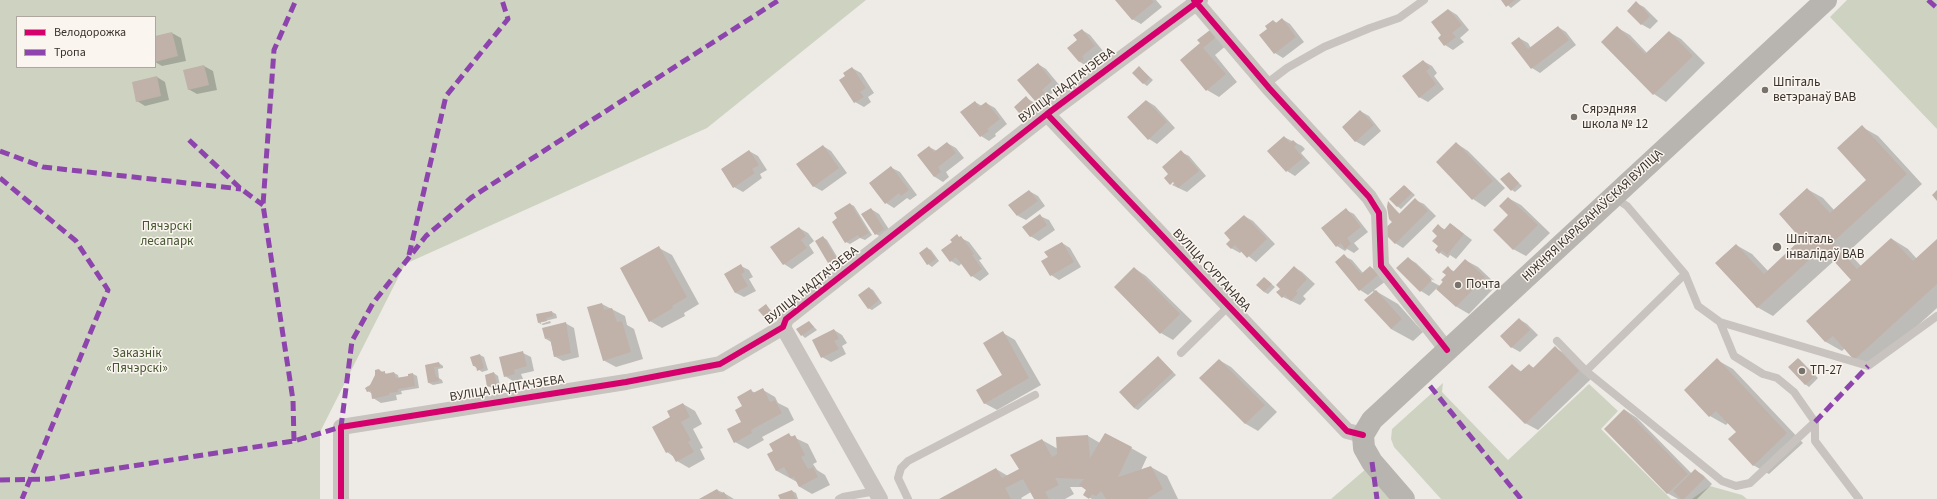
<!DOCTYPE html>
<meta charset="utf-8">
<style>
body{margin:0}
#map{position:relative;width:1937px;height:499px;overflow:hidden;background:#eeebe6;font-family:"Source Sans 3",sans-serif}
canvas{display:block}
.legend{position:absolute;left:16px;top:16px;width:140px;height:52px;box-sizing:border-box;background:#faf5ee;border:1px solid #ada7a0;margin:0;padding:5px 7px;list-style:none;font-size:12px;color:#39312c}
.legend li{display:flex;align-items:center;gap:8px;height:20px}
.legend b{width:20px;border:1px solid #ada7a0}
</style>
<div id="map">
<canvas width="1937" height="499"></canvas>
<ul class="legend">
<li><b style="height:5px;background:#d6006c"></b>Велодорожка</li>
<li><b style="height:5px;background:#8e44ad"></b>Тропа</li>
</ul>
</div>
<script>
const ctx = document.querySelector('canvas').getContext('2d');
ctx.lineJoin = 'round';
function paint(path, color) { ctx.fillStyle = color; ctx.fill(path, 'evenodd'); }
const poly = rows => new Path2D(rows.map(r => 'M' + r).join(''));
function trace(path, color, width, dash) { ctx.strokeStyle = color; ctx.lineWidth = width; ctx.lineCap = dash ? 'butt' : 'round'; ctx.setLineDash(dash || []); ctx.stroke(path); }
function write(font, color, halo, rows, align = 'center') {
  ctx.font = font + ' "Source Sans 3",sans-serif'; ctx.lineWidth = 3; ctx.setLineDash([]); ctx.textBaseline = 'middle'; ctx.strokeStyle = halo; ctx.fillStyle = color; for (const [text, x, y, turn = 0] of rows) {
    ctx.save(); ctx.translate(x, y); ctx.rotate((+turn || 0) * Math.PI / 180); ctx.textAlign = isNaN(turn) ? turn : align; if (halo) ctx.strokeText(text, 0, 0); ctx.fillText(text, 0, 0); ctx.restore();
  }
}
paint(poly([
 [0,0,866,0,707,128,405,264,320,432,320,499,0,499],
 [17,17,155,17,155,67,17,67],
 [1847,0,1937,0,1937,129,1830,17],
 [1443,383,1442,392,1508,460,1589,384,1618,411,1601,429,1671,499,1441,499,1394,447,1391,439,1392,429],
 [1367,468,1396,499,1331,499],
 [1710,486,1742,495,1747,499,1692,499]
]), '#ced3c1');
paint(poly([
 [1116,0,1156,0,1162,7,1141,24,1132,19],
 [1502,0,1521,0,1511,8],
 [1636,3,1644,7,1658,21,1650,29,1641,24],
 [1449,10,1457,15,1469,30,1460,38,1464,42,1453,50,1445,45,1439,38,1443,35],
 [1282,19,1290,24,1304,42,1283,58,1275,53,1261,35,1269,29,1273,21,1277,23],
 [1558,27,1566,32,1576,45,1540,73,1532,68,1519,38,1528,43,1531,48],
 [1618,28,1630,35,1647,53,1669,32,1681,39,1705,63,1666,102,1654,94,1603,42],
 [1082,30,1090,35,1103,51,1090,61,1092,64,1088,67,1080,62,1069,48,1079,40],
 [1210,31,1228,44,1215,55,1237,82,1219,97,1207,90,1201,43],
 [172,33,181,38,186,61,162,66,155,62,155,37],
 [1423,61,1432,66,1437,73,1434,76,1444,89,1428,102,1419,97],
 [1038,64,1046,69,1060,86,1050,95,1052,98,1044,105,1035,100],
 [204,66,213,71,217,90,197,94,188,89],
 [1139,67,1153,80,1147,86,1143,83],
 [852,68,861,73,874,93,868,97,871,102,864,107,855,102,846,76],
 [157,77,165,82,169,100,145,106,137,101],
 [1026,98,1035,103,1044,114,1033,124,1025,119,1015,107],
 [1147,101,1155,106,1175,128,1157,144,1149,139],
 [975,102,982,106,986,103,995,108,1007,124,995,134,996,136,989,141,981,136,962,112],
 [1360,111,1369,116,1381,131,1364,146,1355,141],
 [1862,127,1878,136,1922,184,1848,252,1862,267,1892,239,1908,249,1917,259,1937,240,1937,308,1871,368,1855,359,1845,348,1842,351,1826,342,1807,321,1853,280,1835,260,1773,316,1757,307,1736,245,1752,254,1768,271,1803,239,1807,189,1823,198,1834,210,1867,180],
 [1284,137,1302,146,1305,149,1301,153,1310,163,1295,176,1287,171],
 [947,143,956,148,964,158,946,172,949,177,943,182,935,177,918,155,929,147,937,151],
 [1456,143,1468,151,1505,188,1485,207,1473,199,1437,162],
 [823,146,831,151,847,173,822,191,813,186],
 [749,151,758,156,767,170,760,174,762,178,743,192,734,187],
 [1181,152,1189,156,1206,176,1187,192,1172,185,1175,182,1171,182,1170,184,1169,174],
 [892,168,900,172,917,195,910,200,907,198,894,208,886,203],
 [1509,173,1522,186,1515,192,1512,190],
 [1405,186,1415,195,1401,209,1397,206],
 [1029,191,1038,196,1045,206,1026,220,1018,216],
 [1508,198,1521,205,1550,233,1526,256,1513,249],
 [1415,200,1424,204,1436,216,1403,248,1395,243,1393,222,1389,203,1400,214],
 [850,204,854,206,872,235,865,240,860,238,850,244,846,242,839,219],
 [871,209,879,214,892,234,884,239,876,234],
 [1346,210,1354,214,1368,232,1354,243,1359,249,1354,253,1347,249,1345,251,1337,246],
 [1040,216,1049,220,1055,230,1039,241,1030,236],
 [1244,216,1253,221,1275,244,1256,262,1242,251,1240,253,1231,248,1232,240],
 [1451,224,1472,240,1456,259,1450,255,1448,258,1436,250,1439,246,1438,226,1446,230],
 [799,228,808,233,814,241,809,245,814,253,792,269,784,264],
 [957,236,969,242,982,259,979,260,989,274,980,281,972,276,962,263,959,266,951,261,953,243],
 [823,237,827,240,839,260,833,264,829,262],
 [1062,243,1070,248,1081,267,1059,280,1051,275,1049,258],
 [659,248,672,255,699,304,684,313,685,316,662,328,650,321],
 [927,248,931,250,939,261,932,267,928,264],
 [1344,256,1352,260,1363,273,1370,267,1379,272,1386,281,1374,290,1398,304,1423,332,1413,341,1391,329,1374,293,1373,291,1368,295,1360,290,1336,262],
 [1408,258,1416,263,1435,281,1428,277,1427,279,1440,286,1447,275,1448,268,1455,272,1465,260,1478,267,1497,285,1469,314,1457,307,1437,288,1429,296,1421,291],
 [741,266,749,270,753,277,749,279,756,291,744,297,736,293,726,275],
 [1294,267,1302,272,1315,284,1303,296,1306,299,1300,305,1283,297,1281,289],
 [1134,268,1146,276,1192,321,1173,340,1161,333],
 [1268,281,1275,287,1268,294,1264,292],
 [869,288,873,290,882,303,872,310,868,308],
 [602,304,625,316,627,325,634,329,643,359,616,367,603,360],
 [766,305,775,315,769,320,765,318],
 [552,312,556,314,557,318,541,322,541,324,550,321,551,323,543,325,539,323],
 [1519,319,1527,324,1538,335,1520,352,1511,347],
 [809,322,817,330,805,338,802,335],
 [565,323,574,328,579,357,563,361,554,356,551,342,546,339],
 [834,330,842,335,847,343,842,346,846,354,831,362,822,357],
 [1003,333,1015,340,1041,385,997,410,984,403,1003,376],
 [1555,348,1568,355,1591,379,1538,430,1525,423,1512,365,1522,372,1529,365,1534,368],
 [523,353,531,357,534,371,521,374,523,379,513,381,505,376],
 [480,355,484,357,488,370,482,372,474,366],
 [1158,357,1176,375,1138,410,1134,408],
 [1799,359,1818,378,1809,387,1805,384],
 [1219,360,1231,367,1277,412,1258,431,1246,424,1201,378],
 [1717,360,1733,369,1803,443,1769,474,1753,465,1737,432,1728,423,1726,425,1710,416],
 [439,363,443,366,443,368,438,369,439,378,442,380,443,383,433,385,429,383,426,365],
 [379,370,387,374,394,373,398,375,399,379,409,377,413,374,417,376,419,388,401,391,402,394,396,395,397,400,381,403,373,398,372,394,366,389,367,387,370,386],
 [494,373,498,376,500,386,492,388,488,386],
 [763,390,775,397,778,403,788,408,794,420,762,437,764,440,748,449,735,442,742,422,743,407,751,391,756,393],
 [683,404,695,411,702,424,693,429,703,448,700,449,705,459,689,468,677,461,674,457,667,452,672,418],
 [1625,410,1637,418,1692,474,1695,470,1703,475,1712,484,1697,499,1678,499,1667,493],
 [789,435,808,444,817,462,813,464,817,470,825,475,830,485,812,494,800,487,797,482,777,471,769,455,775,451],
 [1088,436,1100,443,1131,448,1147,457,1141,470,1151,467,1167,476,1178,499,1092,499,1085,495,1087,490,1083,487,1070,487,1074,494,1065,499,1035,499,1031,492,1021,498,1022,499,941,499,996,469,1008,476,1020,469,1042,440,1058,449],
 [717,490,724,493,734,499,701,499],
 [792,491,796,493,798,499,781,499]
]), '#0003');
paint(poly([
 [1115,0,1152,0,1154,2,1132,20],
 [1501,0,1515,0,1506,7],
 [1636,1,1650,16,1641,25,1627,11],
 [1448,9,1462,25,1452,33,1456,37,1444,46,1438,38,1441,35,1431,22],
 [1282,18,1296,37,1274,54,1259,35,1267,29,1265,26,1273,20,1276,23],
 [1558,26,1569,40,1531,69,1511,43,1519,37,1528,49],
 [1617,26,1645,54,1669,31,1693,56,1653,95,1601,42],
 [1082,29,1095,46,1082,56,1084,59,1079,62,1067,48,1077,40,1073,35],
 [1210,30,1216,37,1203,48,1226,74,1206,91,1180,60,1200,43,1197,40],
 [172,32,178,56,155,62,155,36],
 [1423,60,1430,68,1426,71,1436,84,1419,98,1402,76],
 [1038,63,1052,81,1042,90,1044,93,1035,101,1017,80],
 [204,65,209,85,188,90,183,70],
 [1139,66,1150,78,1143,84,1132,73],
 [852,67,866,88,860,92,864,97,854,103,839,80,845,76,843,73],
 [157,76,161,96,136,102,132,82],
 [1026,96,1037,109,1024,119,1014,107],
 [1146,100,1167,122,1148,140,1127,117],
 [975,101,979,107,986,102,1000,119,987,129,989,131,980,137,960,112],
 [1360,110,1374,125,1355,142,1342,127],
 [1862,125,1907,174,1833,242,1857,269,1891,238,1913,261,1937,239,1937,284,1854,360,1833,336,1825,342,1806,321,1851,280,1822,248,1757,308,1715,263,1736,244,1764,274,1801,239,1779,214,1807,188,1830,213,1866,180,1837,148],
 [1284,136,1290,143,1293,140,1297,144,1294,147,1303,158,1286,172,1267,151],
 [947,142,956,153,938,167,941,172,934,177,917,155,929,146,934,152],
 [1456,142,1493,181,1472,200,1436,162],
 [823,145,839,168,813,187,796,164],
 [749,150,759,165,752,169,755,173,733,188,721,169],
 [1181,150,1199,171,1178,188,1173,182,1170,185,1164,178,1168,174,1162,167],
 [891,166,909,190,901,196,899,193,885,204,869,183],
 [1509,172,1519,183,1511,191,1500,179],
 [1404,185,1412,193,1397,207,1389,199],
 [1029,190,1038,201,1017,216,1008,205],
 [1937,190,1937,201,1932,195],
 [1508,197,1538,225,1513,250,1493,230,1508,215,1499,206],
 [1415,198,1428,211,1395,244,1382,231,1392,222,1389,219,1387,207,1388,201,1399,214],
 [850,203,869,233,860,238,858,235,845,243,832,222,837,218,834,213],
 [871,208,884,229,875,235,861,214],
 [1346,208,1361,227,1347,238,1351,244,1345,249,1341,243,1336,247,1321,228],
 [1040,214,1047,225,1030,237,1022,227],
 [1244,215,1267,239,1247,258,1235,245,1231,249,1226,244,1230,240,1224,233],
 [1450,223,1464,234,1447,255,1442,250,1439,254,1435,250,1438,246,1432,241,1437,236,1432,231,1438,224,1444,230],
 [799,227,806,236,801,240,807,248,783,265,770,247],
 [957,234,959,237,961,236,974,254,972,255,982,269,971,277,956,257,950,262,941,250,952,242,950,240],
 [823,236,836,258,828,263,815,241],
 [1062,242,1074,262,1050,276,1041,261,1048,257,1044,252],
 [659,246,687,297,672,306,673,308,649,322,620,268],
 [927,247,936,259,927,265,919,253],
 [1344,254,1361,274,1370,266,1378,275,1359,291,1335,262],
 [1408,257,1432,280,1420,292,1396,268],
 [1465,259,1485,277,1456,307,1436,289,1443,282,1441,280,1446,275,1442,272,1448,266,1453,272],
 [741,264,745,272,741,274,748,286,735,293,724,274],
 [1294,266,1307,279,1296,291,1298,293,1291,301,1285,295,1282,298,1276,292,1280,289,1276,285],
 [1134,267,1180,314,1160,334,1114,287],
 [1264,277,1272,284,1264,292,1256,285],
 [869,287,879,300,868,309,858,295],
 [1376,290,1402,319,1391,329,1364,300],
 [602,303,604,310,612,308,617,322,622,321,631,352,603,361,587,307],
 [766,304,772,313,765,318,758,310],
 [552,311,553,316,546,318,547,321,538,323,536,314],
 [1519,318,1530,330,1511,348,1500,336],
 [809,321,814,327,801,336,796,329],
 [566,322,571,353,554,357,550,338,545,339,542,328],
 [834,329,839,339,834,341,839,349,821,358,812,340],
 [1003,331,1029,378,984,404,976,390,1002,375,983,343],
 [1555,346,1579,371,1525,424,1488,387,1512,364,1520,372,1529,364,1533,368],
 [523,351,527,366,514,370,515,374,504,377,499,357],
 [480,354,484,368,477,371,476,366,473,366,470,357],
 [1158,356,1173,372,1134,408,1119,392],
 [1717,358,1787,433,1753,466,1728,439,1736,432,1716,411,1709,417,1684,390],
 [1798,358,1815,376,1805,385,1788,367],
 [1219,359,1265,405,1245,424,1199,378],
 [439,362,440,367,434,367,436,377,438,377,439,381,428,383,425,365],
 [379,369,381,372,385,371,385,374,394,372,396,378,408,376,408,374,413,373,415,386,398,389,398,392,389,393,389,395,372,399,371,391,367,392,365,388,370,385,375,375,375,370],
 [494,372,497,384,487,387,485,375],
 [763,388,770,402,775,400,782,413,751,430,752,433,734,443,727,429,741,422,735,410,742,406,737,397,751,389,753,393],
 [683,403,690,417,681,422,691,440,688,442,694,452,676,462,670,451,666,453,652,427,670,417,667,411],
 [1624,409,1688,474,1667,494,1604,429],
 [789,433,791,437,795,435,805,455,801,457,808,469,813,467,818,477,799,487,794,477,790,478,784,467,776,471,767,454,773,451,769,444],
 [1105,433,1132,447,1118,477,1151,466,1163,489,1147,499,1106,499,1101,491,1096,496,1092,494,1089,499,1083,495,1086,490,1079,485,1084,479,1055,478,1059,485,1045,492,1049,499,1034,499,1023,479,1005,488,1011,499,939,499,996,468,1002,478,1019,469,1010,455,1042,439,1052,457,1057,454,1056,437,1088,435,1090,458],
 [1695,469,1705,478,1684,499,1681,499,1673,491],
 [717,489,720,494,724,492,728,499,699,499],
 [792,490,796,499,780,499,778,495]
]), '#c0b1a9');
trace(poly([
 [1266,84,1287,68,1324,47,1370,28,1399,18,1424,0],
 [1615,198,1627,206,1685,274,1698,306,1720,322,1734,356,1763,374,1777,378,1794,392,1815,422,1815,441,1859,499],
 [1720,322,1868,366,1937,316],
 [1557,341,1586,371,1722,481,1736,486,1750,483,1815,422],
 [1181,353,1229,306],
 [1586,371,1685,274],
 [839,499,843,497,876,491],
 [908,499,898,478,901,468,908,461,1035,395]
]), '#c8c3be', 8);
trace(poly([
 [1194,0,1269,88,1369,197,1379,213,1381,266,1447,350],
 [1047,114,1347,431,1363,435],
 [783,327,880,499],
 [341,499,341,427,626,382,720,364,783,327,786,319,1047,114,1200,0]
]), '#c8c3be', 16);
trace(poly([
 [1404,499,1372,462,1364,448,1363,435,1372,420,1826,0]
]), '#b8b4af', 22);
trace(poly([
 [1928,0,1937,8],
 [189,140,241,189,263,205],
 [0,151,43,167,241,189],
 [0,178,76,241,108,290,22,499],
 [409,255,446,96,508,19,502,0],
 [1430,386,1521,499],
 [1815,422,1868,366],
 [294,441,293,400,263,205,274,50,296,0],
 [1372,462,1377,499],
 [0,480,48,479,294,441,341,427,352,341,373,303,426,236,472,197,779,0]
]), '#8e44ad', 5, [10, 5]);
trace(poly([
 [1194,0,1269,88,1369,197,1379,213,1381,266,1447,350],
 [1047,114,1347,431,1363,435],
 [341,499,341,427,626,382,720,364,783,327,786,319,1047,114,1200,0]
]), '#d6006c', 6);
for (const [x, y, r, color] of [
 [1765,90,4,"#78726d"],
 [1574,117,4,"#78726d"],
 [1777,247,5,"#78726d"],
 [1458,285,4,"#78726d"],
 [1802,371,4,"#78726d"]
]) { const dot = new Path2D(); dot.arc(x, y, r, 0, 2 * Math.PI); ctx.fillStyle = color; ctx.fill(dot); trace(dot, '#faf5ee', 1.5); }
write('13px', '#39312c', '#faf5ee', [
 ["Шпіталь",1773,83],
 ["ветэранаў ВАВ",1773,98],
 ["Сярэдняя",1582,110],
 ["школа № 12",1582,125],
 ["Шпіталь",1786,240],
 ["інвалідаў ВАВ",1786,255],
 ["Почта",1466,285],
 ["ТП-27",1810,371]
], 'left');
write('13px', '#39312c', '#faf5ee', [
 ["ВУЛІЦА НАДТАЧЭЕВА",1067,86,-37],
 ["НІЖНЯЯ КАРАБАНАЎСКАЯ ВУЛІЦА",1593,216,-43],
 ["ВУЛІЦА СУРГАНАВА",1211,271,47],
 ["ВУЛІЦА НАДТАЧЭЕВА",812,286,-39],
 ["ВУЛІЦА НАДТАЧЭЕВА",507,389,-9]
]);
write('13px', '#465631', '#faf5ee', [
 ["Пячэрскі",167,227],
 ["лесапарк",167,242],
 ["Заказнік",137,354],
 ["«Пячэрскі»",137,369]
]);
</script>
